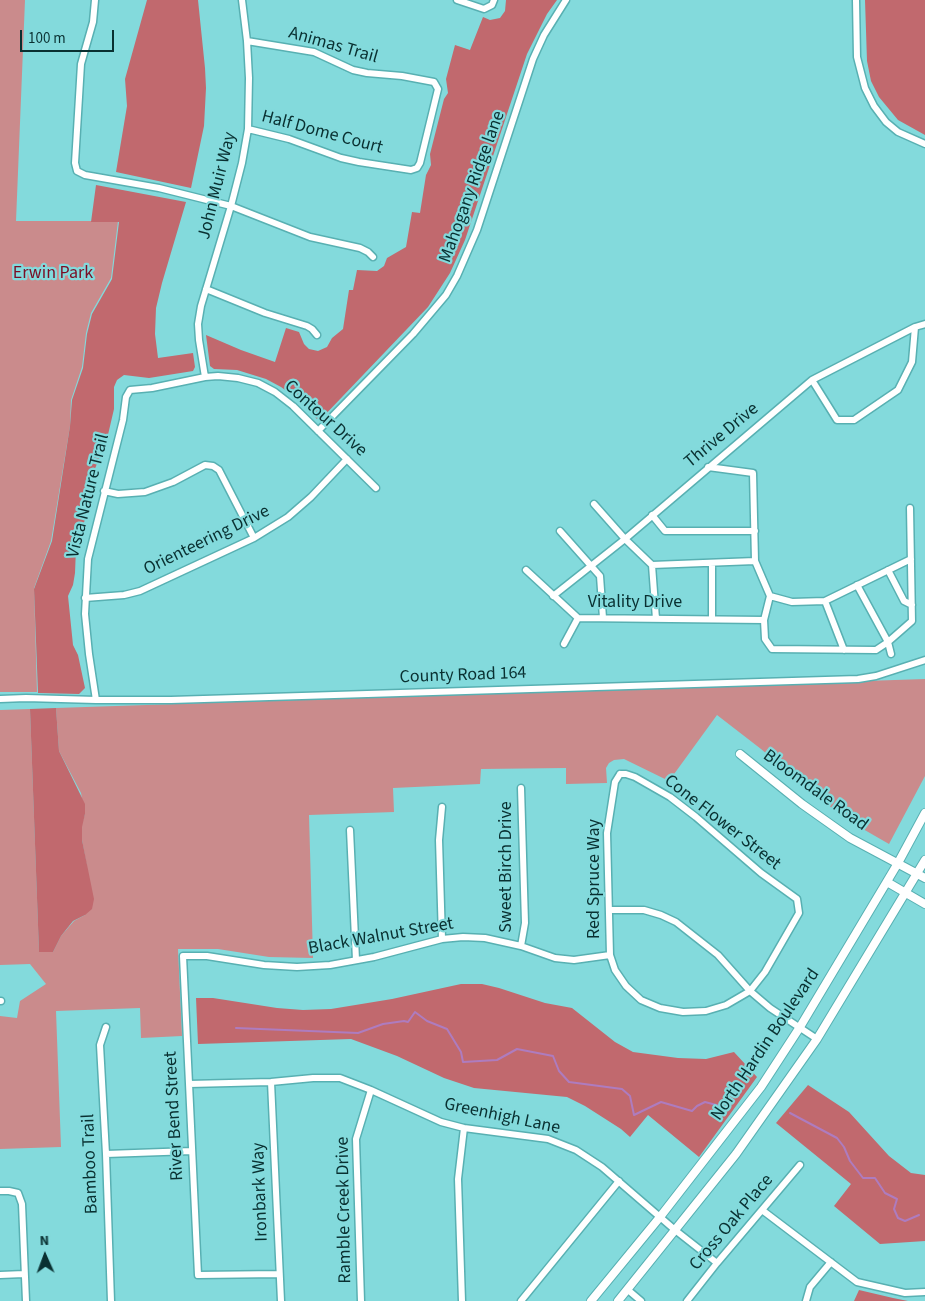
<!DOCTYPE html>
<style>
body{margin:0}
#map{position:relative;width:925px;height:1301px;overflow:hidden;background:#83dadc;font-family:"Source Sans 3",sans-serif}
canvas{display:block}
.north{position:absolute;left:20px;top:1231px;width:50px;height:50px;-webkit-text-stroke:4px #83dadc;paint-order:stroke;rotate:358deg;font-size:14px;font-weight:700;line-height:20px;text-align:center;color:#093031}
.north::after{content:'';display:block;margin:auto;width:18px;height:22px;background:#093031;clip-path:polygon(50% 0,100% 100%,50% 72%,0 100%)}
.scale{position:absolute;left:20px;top:30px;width:94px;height:22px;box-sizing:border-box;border:2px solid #093031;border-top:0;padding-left:6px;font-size:15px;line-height:18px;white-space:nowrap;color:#093031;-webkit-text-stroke:4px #83dadc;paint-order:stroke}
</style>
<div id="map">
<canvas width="925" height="1301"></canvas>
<div class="north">N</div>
<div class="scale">100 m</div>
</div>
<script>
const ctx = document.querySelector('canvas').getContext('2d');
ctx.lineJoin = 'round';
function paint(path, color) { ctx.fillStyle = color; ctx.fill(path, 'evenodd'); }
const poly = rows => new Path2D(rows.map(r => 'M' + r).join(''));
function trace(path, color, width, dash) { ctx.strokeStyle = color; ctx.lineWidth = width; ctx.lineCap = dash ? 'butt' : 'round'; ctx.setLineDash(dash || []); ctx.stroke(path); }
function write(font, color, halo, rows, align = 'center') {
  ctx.font = font + ' "Source Sans 3",sans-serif'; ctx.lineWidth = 4.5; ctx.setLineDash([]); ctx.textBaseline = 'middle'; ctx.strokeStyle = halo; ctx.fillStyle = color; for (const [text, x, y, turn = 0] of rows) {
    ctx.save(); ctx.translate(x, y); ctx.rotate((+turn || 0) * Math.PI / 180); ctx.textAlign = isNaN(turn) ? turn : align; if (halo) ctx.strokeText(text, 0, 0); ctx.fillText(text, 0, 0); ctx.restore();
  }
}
paint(poly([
 [0,0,25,0,16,221,118,221,111,278,91,313,86,333,82,367,71,400,70,426,51,541,34,588,37,692,0,692],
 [925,679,925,776,889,844,856,825,822,801,761,749,717,715,669,781,624,759,614,760,609,763,606,768,607,783,566,784,566,768,481,769,480,784,393,788,394,812,309,815,313,958,269,957,218,949,178,949,182,1036,141,1038,140,1008,56,1011,61,1147,0,1149,0,1016,17,1018,20,1001,46,984,30,964,0,965,0,710,30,709,39,952,53,952,61,936,74,921,85,915,87,867,82,840,81,827,85,814,81,793,59,751,56,708]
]), '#ca8b8c');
paint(poly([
 [147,0,198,0,205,68,206,88,204,126,191,188,116,172,127,106,125,79],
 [506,0,557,0,547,14,527,54,465,240,450,273,428,307,321,419,317,419,295,397,281,387,266,379,237,370,214,369,210,366,206,335,241,350,275,362,286,328,299,332,304,344,309,349,318,351,327,347,332,338,343,329,349,290,353,290,357,270,377,271,384,266,387,258,406,247,412,212,420,213,426,175,431,165,430,154,444,99,448,93,446,79,455,45,470,50,483,17,490,20,500,18,505,11],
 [865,0,925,0,925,135,898,120,879,97,871,81,867,61],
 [96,185,186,202,162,283,156,308,155,334,158,358,193,353,195,367,193,371,149,378,124,375,117,380,114,387,114,409,107,439,92,476,87,513,76,548,75,573,73,585,68,596,73,645,78,655,85,688,79,694,38,693,34,589,52,541,70,426,72,400,83,368,87,334,92,314,112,279,119,222,91,222],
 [56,708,59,751,85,804,85,814,82,827,82,840,94,899,92,909,85,915,73,921,61,936,53,952,39,952,30,709],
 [461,984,482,984,499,988,545,1003,572,1008,615,1042,633,1052,678,1058,706,1059,734,1052,757,1077,699,1157,648,1115,630,1137,621,1129,585,1106,567,1097,474,1088,444,1078,397,1056,351,1039,198,1044,196,998,213,998,277,1008,303,1010,331,1009,392,999],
 [808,1085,849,1112,889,1156,911,1173,925,1175,925,1241,880,1244,834,1206,851,1184,776,1123],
 [859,1290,893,1298,908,1301,854,1301]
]), '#c1696e');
trace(poly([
 [236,1028,358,1033,383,1024,404,1021,408,1022,415,1012,427,1021,447,1029,461,1052,463,1062,497,1060,517,1049,553,1056,559,1071,569,1082,622,1089,630,1096,634,1115,661,1102,692,1111,697,1106,705,1102,724,1107],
 [790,1113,837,1138,844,1147,850,1161,863,1178,875,1178,885,1193,897,1199,894,1209,898,1218,905,1221,919,1215]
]), '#ae7cbf', 2);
const minor = poly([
 [95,0,93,22,81,64,75,163,77,171,85,175,159,188,231,206,310,237,360,248,368,252,373,257],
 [457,0,484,9,492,5,494,0],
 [856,0,857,57,865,88,874,106,886,122,898,132,925,144],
 [247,41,314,52,353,70,367,73,402,76,434,82,438,89,420,163,417,168,411,170,359,162,341,158,289,139,248,129],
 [206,289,265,313,307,326,312,329,317,335],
 [205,377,199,340,198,324,201,306,231,206,242,163,248,129,249,78,247,41,242,0],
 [812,380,837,420,854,420,898,390,912,362,915,327],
 [318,431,413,334,446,295,457,276,477,230,533,59,544,35,566,0],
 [708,467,753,473,755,561,770,596],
 [104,491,118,494,145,492,173,482,205,465,213,466,219,470,254,538],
 [594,504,625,539,652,565,755,561],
 [652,515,665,531,755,531],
 [560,531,600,576,603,618],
 [652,565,656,619],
 [526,570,578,618,764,620],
 [888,570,904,601,912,605],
 [857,585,888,642,891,654],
 [553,596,625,539,812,380,915,327,925,324],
 [770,596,764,620,765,639,772,649,876,650,888,642,912,621,910,508],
 [770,596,792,602,825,601,911,559],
 [85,598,124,595,140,591,254,538,288,517,311,497,347,459],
 [825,601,844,650],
 [712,619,712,564],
 [564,644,578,618],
 [0,699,26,698,96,700,171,700,858,679,876,676,925,660],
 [96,700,89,654,85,614,88,559,123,420,126,397,130,390,152,388,205,377,218,376,238,378,258,383,275,392,293,406,376,488],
 [620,774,626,774,635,777,670,797,696,817,761,873,797,899,799,913,765,972,750,991,726,1005,706,1011,683,1012,660,1008,641,1000,626,986,615,970,610,955,607,833,615,782,620,774],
 [350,830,356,960],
 [609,910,644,910,661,915,676,922,718,955,750,991,770,1008,817,1039],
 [442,939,439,840,442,807],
 [521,946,525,923,521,788],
 [0,1001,1,1001],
 [106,1027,100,1045,106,1154,111,1301],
 [271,1082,281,1301],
 [189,1084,271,1082,313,1078,340,1078,371,1090,441,1122,464,1128,548,1139,576,1150,602,1167,675,1230,717,1263],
 [106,1154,192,1151],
 [0,1191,9,1191,18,1193,22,1204,26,1301],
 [762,1210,857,1282,905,1293,925,1292],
 [279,1274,198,1275,183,956,207,956,264,965,297,967,330,965,374,957,442,939,463,937,485,938,521,946,555,958,574,960,610,955],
 [0,1275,24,1274],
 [628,1290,641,1301],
 [361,1301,356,1139,371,1090],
 [462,1301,458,1179,464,1128],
 [521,1301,619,1181],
 [687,1301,717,1263,800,1165],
 [806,1301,810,1287,831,1262]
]);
const tertiary = poly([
 [740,754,802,804,850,838,925,878],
 [887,882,925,904],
 [591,1301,660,1217,761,1087,800,1027,898,863,925,813],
 [618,1301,736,1154,817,1039,925,860]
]);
trace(minor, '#58b0b2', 9);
trace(tertiary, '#58b0b2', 10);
trace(minor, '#fff', 6);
trace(tertiary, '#fff', 8);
write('18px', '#093031', '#83dadc', [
 ["Animas Trail",333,46,16],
 ["Half Dome Court",322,133,15],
 ["John Muir Way",218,186,-76],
 ["Mahogany Ridge lane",473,187,-70],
 ["Contour Drive",325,419,42],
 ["Thrive Drive",722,436,-40],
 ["Vista Nature Trail",89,496,-76],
 ["Orienteering Drive",207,541,-26],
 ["Vitality Drive",635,603],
 ["County Road 164",463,676,-2],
 ["Bloomdale Road",815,791,36],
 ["Cone Flower Street",722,823,38],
 ["Sweet Birch Drive",507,867,-90],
 ["Red Spruce Way",595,879,-90],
 ["Black Walnut Street",381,937,-10],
 ["North Hardin Boulevard",766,1045,-56],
 ["River Bend Street",175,1116,-93],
 ["Greenhigh Lane",502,1117,12],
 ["Bamboo Trail",91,1164,-92],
 ["Ironbark Way",261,1192,-92],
 ["Ramble Creek Drive",345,1210,-91],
 ["Cross Oak Place",732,1223,-50]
]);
write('18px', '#7b0d24', '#83dadc', [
 ["Erwin Park",53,274]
]);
</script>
